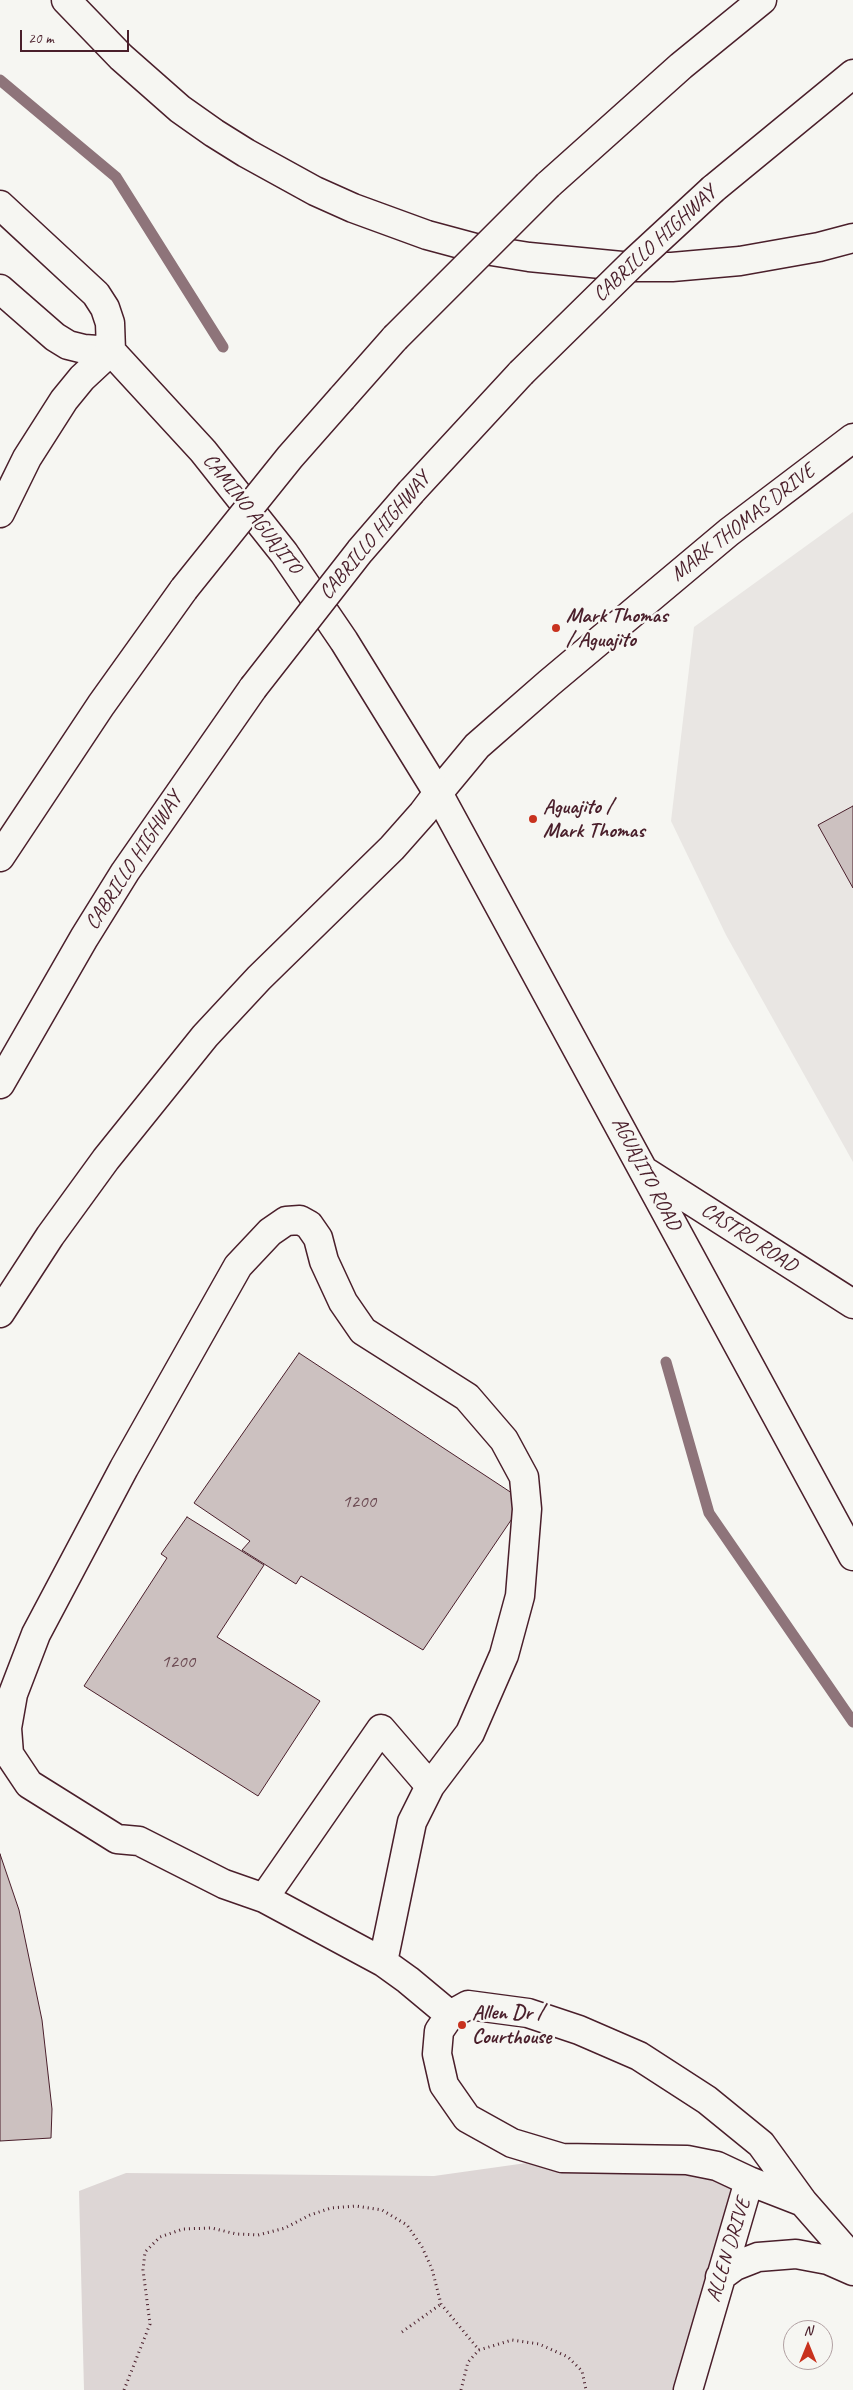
<!DOCTYPE html>
<style>
body{margin:0}
#map{position:relative;width:853px;height:2390px;overflow:hidden;background:#f6f6f2;font-family:Caveat,sans-serif}
canvas{display:block}
.north{position:absolute;left:783px;top:2320px;width:50px;height:50px;box-sizing:border-box;background:#f6f6f2;border:1px solid #b1a0a2;border-radius:50%;rotate:0deg;font-size:14px;font-weight:700;line-height:20px;text-align:center;color:#4a1f2b}
.north::after{content:'';display:block;margin:auto;width:18px;height:22px;background:#c8321e;clip-path:polygon(50% 0,100% 100%,50% 72%,0 100%)}
.scale{position:absolute;left:20px;top:30px;width:109px;height:22px;box-sizing:border-box;border:2px solid #4a1f2b;border-top:0;padding-left:6px;font-size:15px;line-height:18px;white-space:nowrap;color:#4a1f2b;-webkit-text-stroke:4px #f6f6f2;paint-order:stroke}
</style>
<div id="map">
<canvas width="853" height="2390"></canvas>
<div class="north">N</div>
<div class="scale">20 m</div>
</div>
<script>
const ctx = document.querySelector('canvas').getContext('2d');
ctx.lineJoin = 'round';
function paint(path, color) { ctx.fillStyle = color; ctx.fill(path, 'evenodd'); }
const poly = rows => new Path2D(rows.map(r => 'M' + r).join(''));
function trace(path, color, width, dash) { ctx.strokeStyle = color; ctx.lineWidth = width; ctx.lineCap = dash ? 'butt' : 'round'; ctx.setLineDash(dash || []); ctx.stroke(path); }
function write(font, color, halo, rows, align = 'center') {
  ctx.font = font + ' Caveat,sans-serif'; ctx.lineWidth = 5; ctx.setLineDash([]); ctx.textBaseline = 'middle'; ctx.strokeStyle = halo; ctx.fillStyle = color; for (const [text, x, y, turn = 0] of rows) {
    ctx.save(); ctx.translate(x, y); ctx.rotate((+turn || 0) * Math.PI / 180); ctx.textAlign = isNaN(turn) ? turn : align; if (halo) ctx.strokeText(text, 0, 0); ctx.fillText(text, 0, 0); ctx.restore();
  }
}
paint(poly([
 [853,512,853,1162,726,935,671,821,694,627]
]), '#e9e6e3');
paint(poly([
 [562,2158,749,2181,688,2390,84,2390,79,2191,126,2173,434,2176]
]), '#ddd6d5');
trace(poly([
 [0,80,116,177,223,347],
 [666,1362,709,1513,853,1722]
]), '#8e747a', 11);
const building = poly([
 [853,806,853,888,818,825,853,806],
 [299,1353,524,1501,423,1650,301,1576,296,1584,242,1550,250,1541,194,1503,299,1353],
 [187,1517,264,1565,217,1637,320,1701,258,1796,84,1686,167,1558,161,1554,187,1517],
 [0,1854,19,1910,42,2020,52,2109,51,2138,0,2141,0,1854]
]);
paint(building, '#ccc1c0');
trace(building, '#4a1f2b', 1);
const minor = poly([
 [853,438,729,532,549,683,477,746,438,793,853,1556],
 [646,1172,853,1304],
 [264,1898,224,1884,139,1841,117,1839,29,1784,9,1754,7,1728,13,1694,36,1634,124,1468,238,1266,270,1232,286,1221,300,1220,309,1225,318,1238,324,1261,343,1302,363,1331,467,1397,504,1440,524,1477,527,1509,520,1596,504,1655,470,1733,430,1786,412,1822,383,1962,264,1898,381,1729,430,1786],
 [383,1962,408,1980,450,2015,468,2005,528,2013,579,2030,639,2056,707,2100,761,2144,803,2202],
 [450,2015,439,2031,437,2054,444,2085,467,2118,512,2143,562,2158,687,2160,717,2166,749,2181],
 [720,2277,735,2266,758,2257,796,2254,828,2260,853,2271],
 [688,2390,749,2181,803,2202,853,2259]
]);
const major = poly([
 [0,205,96,294,105,308,110,323,111,351],
 [0,289,55,337,68,345,84,349,111,351],
 [111,351,203,451,284,553,344,641,438,793]
]);
const highway = poly([
 [66,0,121,57,180,109,214,133,246,153,315,191,353,208,427,235,479,249,529,257,632,267,672,267,740,261,819,247,853,238],
 [548,185,681,66,762,0],
 [713,189,853,74],
 [342,398,395,338],
 [411,492,521,373],
 [0,513,27,458,64,400,82,378,111,351],
 [0,857,101,705,184,589],
 [0,1084,84,938,125,872,253,688],
 [0,1313,50,1236,106,1159,205,1036,259,978,392,848,423,813,438,793]
]);
trace(minor, '#4a1f2b', 31);
trace(major, '#4a1f2b', 31);
trace(highway, '#4a1f2b', 31);
trace(poly([
 [402,2332,441,2304],
 [124,2390,150,2324,143,2270,145,2252,160,2237,183,2229,212,2228,236,2234,258,2235,285,2228,310,2215,331,2208,356,2206,382,2210,407,2225,422,2247,432,2269,441,2304,479,2350],
 [461,2390,468,2362,479,2350,512,2340,539,2344,568,2357,582,2371,586,2390]
]), '#4a1f2b', 3, [1, 4]);
trace(minor, '#f6f6f2', 28);
trace(major, '#f6f6f2', 28);
trace(highway, '#f6f6f2', 28);
const highwayBridge = poly([
 [395,338,548,185],
 [521,373,634,262,713,189],
 [184,589,290,457,342,398],
 [253,688,360,551,411,492]
]);
trace(highwayBridge, '#4a1f2b', 31, []);
trace(highwayBridge, '#f6f6f2', 28);
for (const [x, y, r, color] of [
 [556,628,5,"#c8321e"],
 [533,819,5,"#c8321e"],
 [462,2025,5,"#c8321e"]
]) { const dot = new Path2D(); dot.arc(x, y, r, 0, 2 * Math.PI); ctx.fillStyle = color; ctx.fill(dot); trace(dot, '#f6f6f2', 2); }
write('19px', '#6a4850', null, [
 ["1200",359,1502],
 ["1200",178,1662]
]);
write('21px', '#4a1f2b', '#f6f6f2', [
 ["CABRILLO HIGHWAY",655,244,-43],
 ["CAMINO AGUAJITO",252,514,52],
 ["MARK THOMAS DRIVE",743,523,-38],
 ["CABRILLO HIGHWAY",375,536,-50],
 ["CABRILLO HIGHWAY",134,861,-57],
 ["AGUAJITO ROAD",646,1174,62],
 ["CASTRO ROAD",749,1238,33],
 ["ALLEN DRIVE",729,2250,-73]
]);
write('bold 21px', '#4a1f2b', '#f6f6f2', [
 ["Mark Thomas",566,616],
 ["/ Aguajito",566,640],
 ["Aguajito /",543,807],
 ["Mark Thomas",543,831],
 ["Allen Dr /",472,2013],
 ["Courthouse",472,2037]
], 'left');
</script>
